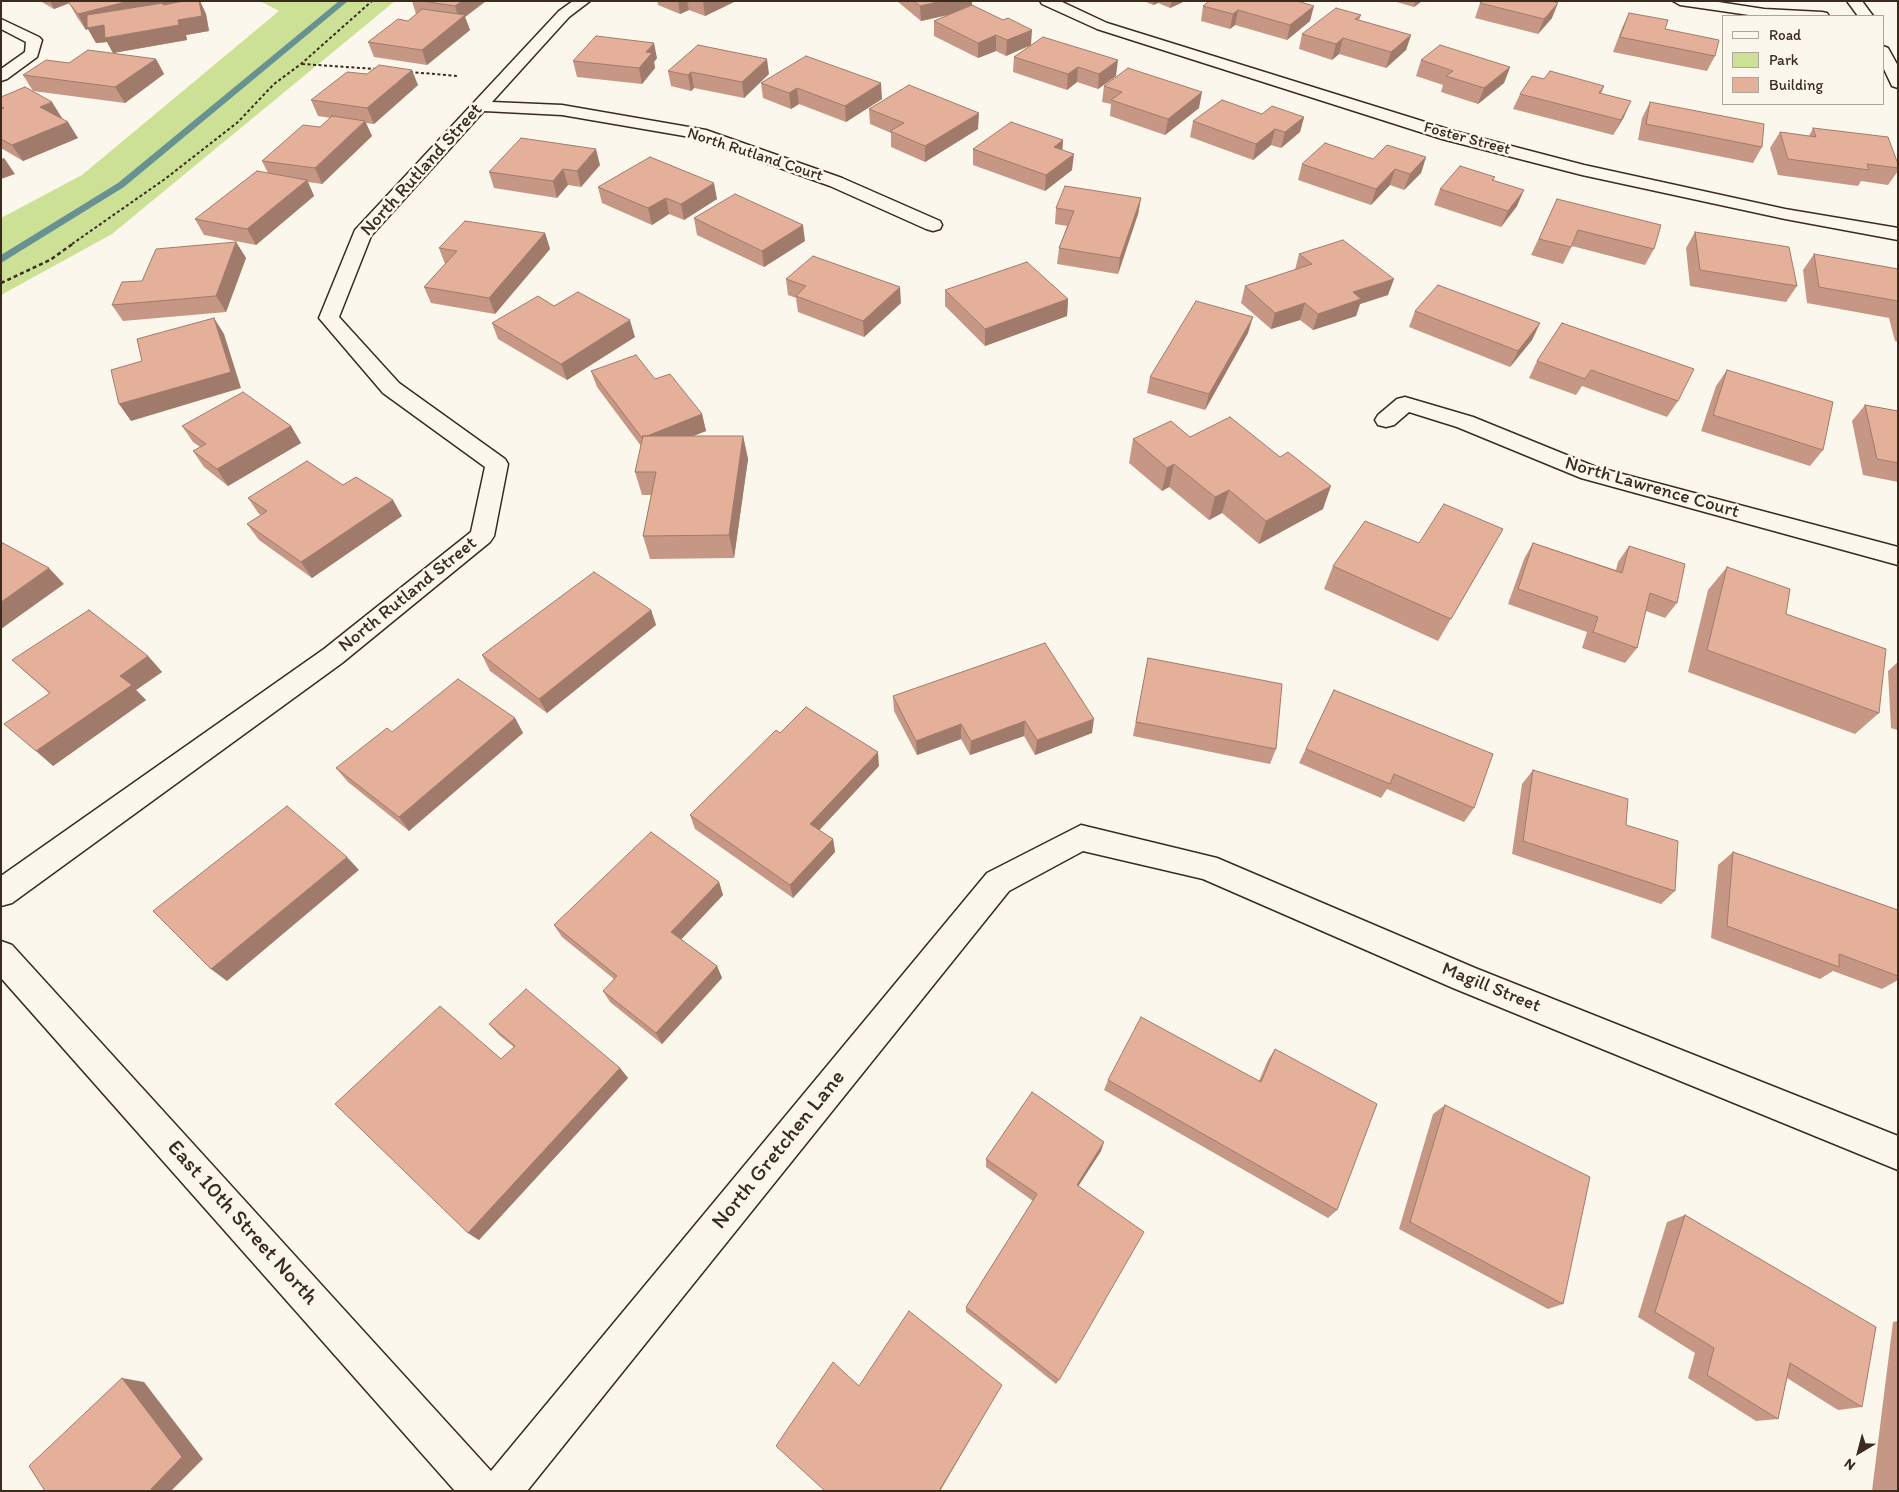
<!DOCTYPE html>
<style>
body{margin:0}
#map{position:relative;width:1899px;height:1492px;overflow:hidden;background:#fbf7ec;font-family:Itim,sans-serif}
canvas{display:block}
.frame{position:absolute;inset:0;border:2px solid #3b2a1e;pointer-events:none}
.legend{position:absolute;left:1722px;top:15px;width:162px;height:90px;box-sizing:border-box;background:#fbf7ec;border:1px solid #aea59a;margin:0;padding:6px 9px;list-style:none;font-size:15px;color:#3b2a1e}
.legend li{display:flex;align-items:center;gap:10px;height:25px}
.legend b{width:25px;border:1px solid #aea59a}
.north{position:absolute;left:1834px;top:1427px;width:50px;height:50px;-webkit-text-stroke:4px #fbf7ec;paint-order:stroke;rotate:217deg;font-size:14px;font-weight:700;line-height:20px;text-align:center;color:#3b2a1e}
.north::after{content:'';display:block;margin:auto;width:18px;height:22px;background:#3b2a1e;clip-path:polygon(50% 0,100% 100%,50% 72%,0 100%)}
</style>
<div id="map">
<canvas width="1899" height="1492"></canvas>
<div class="frame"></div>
<ul class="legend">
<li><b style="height:6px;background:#fbf7ec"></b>Road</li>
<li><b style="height:14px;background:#cce196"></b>Park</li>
<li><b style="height:14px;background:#e5b099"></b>Building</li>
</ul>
<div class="north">N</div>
</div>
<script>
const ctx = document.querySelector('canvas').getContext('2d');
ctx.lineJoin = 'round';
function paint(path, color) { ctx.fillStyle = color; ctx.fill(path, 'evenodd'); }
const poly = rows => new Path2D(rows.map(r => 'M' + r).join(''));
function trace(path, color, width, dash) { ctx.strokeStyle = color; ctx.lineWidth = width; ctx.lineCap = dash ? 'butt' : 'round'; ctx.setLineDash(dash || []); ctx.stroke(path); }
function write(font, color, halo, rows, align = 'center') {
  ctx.font = font + ' Itim,sans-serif'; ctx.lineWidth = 5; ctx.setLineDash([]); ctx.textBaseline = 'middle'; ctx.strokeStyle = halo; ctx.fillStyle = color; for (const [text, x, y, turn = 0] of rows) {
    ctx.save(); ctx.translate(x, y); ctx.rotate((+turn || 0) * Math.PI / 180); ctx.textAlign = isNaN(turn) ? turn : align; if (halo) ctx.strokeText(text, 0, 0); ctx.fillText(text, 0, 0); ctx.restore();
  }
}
paint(poly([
 [260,1,395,1,112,234,1,295,1,218,82,175,279,11]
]), '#cce196');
paint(poly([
 [339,1,348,1,124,187,1,263,1,255,118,183,339,1]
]), '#679291');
const street = poly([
 [573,1,590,1,569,17,492,102,562,105,706,130,842,178,940,221,942,225,940,229,933,231,926,229,830,186,696,138,562,115,484,111,371,236,339,317,399,383,505,459,508,464,494,536,490,542,342,663,12,903,1,906,1,876,324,649,471,532,485,467,383,393,319,318,355,230,559,11,573,1],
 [1040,1,1060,1,1107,23,1454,131,1584,165,1785,209,1898,228,1898,240,1785,219,1582,175,1442,139,1097,29,1042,4,1040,1],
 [1673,1,1712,1,1764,9,1822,12,1827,13,1829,16,1756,16,1680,5,1673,1],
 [1847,1,1862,1,1873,16,1858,16,1847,1],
 [1,19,39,37,42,40,37,57,7,79,1,81,1,69,25,52,26,42,1,29,1,19],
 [1883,46,1888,48,1898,66,1898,88,1892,86,1883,67,1883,46],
 [1405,397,1473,417,1596,467,1898,547,1898,565,1581,478,1457,427,1409,412,1394,425,1386,427,1378,425,1375,420,1378,415,1397,399,1405,397],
 [1081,825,1217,858,1475,968,1898,1136,1898,1170,1453,988,1203,879,1083,851,1009,891,527,1491,455,1491,1,978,1,941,12,945,491,1471,987,873,1081,825]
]);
trace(street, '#3b2a1e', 3);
trace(poly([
 [302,64,376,69],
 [410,72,458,76],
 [72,244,165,179,238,122,274,84,301,64,372,1]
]), '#3b2a1e', 2, [3, 2.5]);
trace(poly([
 [1,283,50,260,74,243]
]), '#3b2a1e', 2.5, [4, 3]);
paint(street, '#fbf7ec');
paint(poly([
 [40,1,200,1,206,14,209,31,186,35,187,40,113,53,107,42,96,43,88,29,86,30,77,17,69,3,54,9],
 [412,1,486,1,465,17,470,30,427,65,374,57,368,42,408,21,416,14],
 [657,1,736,1,705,16,689,10,680,14,658,5],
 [897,1,972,1,972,6,1031,45,1116,76,1098,89,1077,82,1067,90,1013,72,1014,57,1031,45,1006,56,996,51,978,58,934,36,934,21,949,15,921,21],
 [1144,1,1184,1,1183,2,1170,8,1158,3,1153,5],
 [1209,1,1310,21,1287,40,1235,25,1230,29,1201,21,1203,6],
 [1393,1,1422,1,1414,7],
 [1480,3,1552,18,1538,34,1475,18],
 [1629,13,1665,29,1715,56,1707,71,1613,52,1622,28],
 [1361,15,1359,20,1411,35,1406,50,1386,68,1339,54,1332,60,1299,49,1302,34],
 [657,58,654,62,655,68,642,84,577,77,573,61],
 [156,59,164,74,125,103,33,91,23,75,69,63],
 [1421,60,1510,67,1504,83,1478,104,1441,92,1443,85,1416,76],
 [668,71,769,74,744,98,694,88,691,91,671,86],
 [1544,79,1604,86,1601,94,1624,117,1613,135,1513,109,1520,94],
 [761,83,882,99,846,122,799,104,791,109,763,98],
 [418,85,374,124,366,123,372,136,322,184,308,182,314,196,256,245,204,235,195,219,268,173,262,161,320,127,331,118,318,116,311,100],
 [1104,86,1199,108,1165,135,1110,116,1111,104,1102,102],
 [1,97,62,118,61,118,78,138,23,161,1,148],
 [1650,102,1762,147,1753,163,1638,140,1642,118],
 [869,109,978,129,925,162,891,147,891,133,870,124],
 [1262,114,1304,117,1300,132,1281,148,1271,145,1253,160,1190,137,1193,121],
 [1813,128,1898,164,1898,171,1888,185,1861,181,1858,186,1778,175,1770,148,1780,132,1809,136],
 [1063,140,1062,150,1072,170,1045,191,973,165,973,149],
 [1426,157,1421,173,1404,190,1390,185,1371,205,1298,180,1302,164,1373,159],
 [600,165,581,187,568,185,557,198,494,188,489,172],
 [1495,177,1493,181,1517,206,1501,227,1434,205,1440,189],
 [598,187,717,199,684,220,669,214,652,225,602,203],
 [1141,198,1138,214,1118,274,1057,264,1059,248,1067,226,1055,224,1056,208],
 [1557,199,1654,249,1645,265,1572,246,1563,264,1531,255],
 [694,218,805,241,764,267,697,235],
 [1695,232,1797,286,1786,302,1690,286,1686,248],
 [545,233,550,249,495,314,431,303,424,287,445,264,439,248],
 [236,242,246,258,226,312,123,321,112,305,142,281],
 [1299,254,1388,295,1360,304,1356,316,1313,330,1300,320,1271,329,1241,303,1245,286,1295,270],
 [1814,254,1898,269,1898,342,1895,341,1889,318,1807,303,1803,270],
 [786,279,901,303,864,337,798,312,796,298,788,295],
 [945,290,1068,299,1067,316,985,346,945,306],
 [554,306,635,337,567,380,498,339,492,323],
 [1415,311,1540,323,1532,340,1510,367,1409,327],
 [1562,323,1678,401,1667,417,1582,386,1576,395,1529,378,1537,361],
 [1248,333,1205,410,1147,393,1150,377],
 [1727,370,1823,450,1810,466,1701,431,1716,386],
 [591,371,655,379,702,414,706,431,693,436,743,436,748,459,734,558,650,559,643,536,651,495,642,495,635,472,641,446,597,387],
 [1865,405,1898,411,1898,482,1863,475,1852,421],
 [182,426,291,426,301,443,228,486,204,467,193,451,200,447,193,442],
 [1190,437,1323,509,1259,544,1222,513,1209,520,1169,487,1162,491,1129,463,1133,439],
 [343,485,402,516,312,578,259,540,247,524,261,515,259,514,248,498],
 [1419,543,1490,552,1438,641,1324,589,1333,566],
 [1533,543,1616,570,1618,562,1629,546,1677,603,1665,618,1646,611,1637,648,1625,663,1582,648,1587,632,1508,604,1524,559],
 [1727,567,1786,614,1879,713,1855,734,1688,672,1708,590],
 [651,610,656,625,547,713,490,671,482,655],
 [148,656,162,672,136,690,146,700,53,766,49,693,12,660],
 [1148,658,1276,749,1270,764,1133,736],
 [1898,662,1898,730,1891,728,1888,671],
 [1334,690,1474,808,1464,822,1387,789,1381,798,1299,763],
 [893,696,1092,733,1035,755,1024,736,970,755,961,739,917,755,894,711],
 [515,718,523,733,409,831,348,782,336,768,392,732],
 [780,733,879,766,819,830,833,839,835,852,793,898,695,829,690,815],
 [1533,770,1626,825,1675,891,1661,904,1512,854,1522,784],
 [1733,852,1898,910,1898,980,1882,989,1833,971,1820,979,1711,938,1718,865],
 [719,882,723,895,681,939,717,966,722,978,662,1044,610,1002,603,991,614,979,562,937,554,925],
 [489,1024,620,1068,628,1078,479,1240,468,1233,501,1059,514,1047,499,1035],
 [1275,1049,1337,1210,1328,1218,1104,1090,1108,1080,1259,1081,1268,1060],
 [1445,1105,1563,1304,1548,1309,1399,1229,1433,1114],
 [1101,1151,1078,1186,1059,1380,1056,1384,966,1312,966,1307,1033,1201,986,1167,986,1159],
 [1685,1215,1862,1407,1838,1410,1787,1378,1778,1419,1756,1421,1688,1378,1695,1353,1638,1317,1667,1222],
 [1898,1321,1898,1491,1872,1491,1893,1322]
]), '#c59784');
paint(poly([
 [50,1,75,1,54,9],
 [129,1,192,1,104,25,178,20,200,1,206,14,209,31,186,35,187,40,113,53,107,42,96,43,88,29,86,30,78,14],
 [462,1,486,1,465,17,470,30,427,65,422,50,459,20,455,6],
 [678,1,687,1,689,10,680,14],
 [703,1,736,1,705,16],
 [942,1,972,1,972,9,921,21,920,6],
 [1154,1,1159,1,1158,3,1153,5],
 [1171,1,1184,1,1183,2,1170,8],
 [1416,1,1422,1,1414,7],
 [1558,3,1552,18,1538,34,1544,19],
 [1314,6,1310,21,1287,40,1290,25],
 [1238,10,1235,25,1230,29,1233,14],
 [1032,30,1031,45,1006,56,1007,40],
 [996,35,996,51,978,58,978,43],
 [1411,35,1406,50,1386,68,1391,52],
 [1343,38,1339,54,1332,60,1336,44],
 [654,43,657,58,654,62,655,68,642,84,639,68,646,52],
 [156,59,164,74,125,103,115,87],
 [767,59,769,74,744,98,742,82],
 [1118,60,1116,76,1098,89,1099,74],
 [1078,67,1077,82,1067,90,1068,74],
 [1510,67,1504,83,1478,104,1484,88],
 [412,70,418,85,374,124,367,108],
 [691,72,694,88,691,91,688,75],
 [881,83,882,99,846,122,845,106],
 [797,88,799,104,791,109,789,93],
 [1202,92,1199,108,1165,135,1168,119],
 [1631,101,1624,117,1613,135,1621,120],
 [52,102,62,118,50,123,40,107],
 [979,113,978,129,925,162,925,146],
 [1304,117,1300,132,1281,148,1285,132],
 [365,121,372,136,322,184,315,168],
 [68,122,78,138,23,161,12,145],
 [1275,129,1271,145,1253,160,1256,144],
 [1063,140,1062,156,1054,147],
 [596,149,600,165,581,187,577,171],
 [1074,154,1072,170,1045,191,1046,175],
 [1426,157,1421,173,1404,190,1410,174],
 [4,158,15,174,1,179,1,159],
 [563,169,568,185,557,198,553,181],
 [1395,169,1390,185,1371,205,1376,189],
 [307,180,314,196,256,245,247,229],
 [714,183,717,199,684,220,681,204],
 [1524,190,1517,206,1501,227,1508,211],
 [666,198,669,214,652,225,648,208],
 [1141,198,1138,214,1118,274,1120,258],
 [803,225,805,241,764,267,762,251],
 [545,233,550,249,495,314,489,298],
 [236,242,246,258,226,312,216,296],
 [1394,279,1388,295,1360,304,1356,316,1313,330,1318,314,1353,292],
 [900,287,901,303,864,337,863,321],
 [1068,299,1067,316,985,346,985,329],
 [1305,303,1300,320,1271,329,1275,313],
 [1253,317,1248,333,1205,410,1209,394],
 [214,318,224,334,241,388,131,421,119,404],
 [630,320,635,337,567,380,561,364],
 [1540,323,1532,340,1510,367,1518,351],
 [702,414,706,431,647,454,642,438],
 [291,426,301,443,228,486,217,469],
 [743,436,748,459,734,558,729,535],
 [1174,464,1169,487,1162,491,1167,468],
 [1331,486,1323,509,1259,544,1266,521],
 [1229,490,1222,513,1209,520,1215,497],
 [393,500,402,516,312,578,301,562],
 [49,568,64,584,1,629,1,602],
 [651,610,656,625,547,713,539,699],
 [148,656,162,672,136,690,146,700,53,766,36,751,120,676],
 [515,718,523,733,409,831,399,817],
 [1094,719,1092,733,1035,755,1037,740],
 [1025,721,1024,736,970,755,971,741],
 [961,724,961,739,917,755,916,741],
 [878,752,879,766,812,838,810,824],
 [833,839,835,852,793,898,790,885],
 [347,857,359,870,227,981,211,969],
 [719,882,723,895,677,944,671,932],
 [717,966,722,978,662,1044,656,1033],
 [620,1068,628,1078,479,1240,468,1233],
 [1104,1142,1101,1151,1074,1193,1077,1185],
 [122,1378,144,1382,203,1459,172,1490,173,1491,152,1491,151,1489],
 [1002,1385,940,1491,939,1491]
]), '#a07b6b');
const building = poly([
 [72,1,129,1,78,14,68,2,72,1],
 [184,1,199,1,202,16,178,20,179,25,105,38,104,25,87,28,87,15,163,3,163,5,184,1],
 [422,1,462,1,455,6,422,1],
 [914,1,942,1,920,6,914,1],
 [1209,1,1297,1,1314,6,1290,25,1238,10,1233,14,1203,6,1209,1],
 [1482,1,1552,1,1558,3,1544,19,1480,3,1482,1],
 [972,5,1003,20,1008,18,1032,30,1007,40,996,35,978,43,934,21,972,5],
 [1336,8,1361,15,1355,19,1411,35,1391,52,1343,38,1336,44,1302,34,1336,8],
 [422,9,465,15,422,50,368,42,398,19,408,21,422,9],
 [1629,13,1668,20,1665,29,1719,40,1715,56,1620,37,1629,13],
 [596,36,654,43,646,52,652,53,639,68,573,61,596,36],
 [1043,37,1118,60,1099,74,1078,67,1068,74,1014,57,1043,37],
 [698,45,767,59,742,82,691,72,688,75,668,71,698,45],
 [1440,45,1510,67,1484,88,1446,76,1453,71,1421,60,1440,45],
 [88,50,156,59,115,87,23,75,46,60,69,63,88,50],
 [806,56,881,83,845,106,797,88,789,93,761,83,806,56],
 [379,65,412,70,367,108,311,100,347,72,367,74,379,65],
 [1128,68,1202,92,1168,119,1111,100,1122,92,1104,86,1128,68],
 [1550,71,1604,86,1599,93,1631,101,1621,120,1520,94,1532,76,1544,79,1550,71],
 [909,85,979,113,925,146,890,131,904,123,869,109,909,85],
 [25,87,52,102,40,107,68,122,12,145,1,139,1,109,4,108,1,106,1,97,25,87],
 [1222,100,1262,114,1272,106,1304,117,1285,132,1275,129,1256,144,1193,121,1222,100],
 [1650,102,1764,124,1762,147,1646,124,1650,102],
 [332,116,365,121,315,168,262,161,303,125,320,127,332,116],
 [1011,122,1063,140,1054,147,1074,154,1046,175,973,149,1011,122],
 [1813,128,1888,137,1898,164,1898,168,1867,164,1869,170,1788,159,1780,132,1816,137,1813,128],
 [521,138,596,149,577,171,563,169,553,181,489,172,521,138],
 [1325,143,1373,159,1387,145,1426,157,1410,174,1395,169,1376,189,1302,164,1325,143],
 [650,157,714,183,681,204,666,198,648,208,598,187,650,157],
 [1460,166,1495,177,1492,180,1524,190,1508,211,1440,189,1460,166],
 [257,171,307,180,247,229,195,219,257,171],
 [1065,186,1141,198,1120,258,1059,248,1074,211,1056,208,1065,186],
 [735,194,803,225,762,251,694,218,735,194],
 [1557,199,1661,225,1654,249,1578,230,1571,247,1539,239,1557,199],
 [465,221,545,233,489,298,424,287,457,251,439,248,465,221],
 [1695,232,1789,247,1797,286,1700,270,1695,232],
 [1343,240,1394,279,1353,292,1361,299,1318,314,1305,303,1275,313,1245,286,1312,264,1299,254,1343,240],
 [236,242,216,296,112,305,122,282,142,281,156,249,236,242],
 [1814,254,1898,269,1898,301,1819,287,1814,254],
 [813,256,900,287,863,321,796,296,806,286,786,279,813,256],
 [1027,262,1068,299,985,329,945,290,1027,262],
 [1438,285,1540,323,1518,351,1415,311,1438,285],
 [578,292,630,320,561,364,492,323,538,296,554,306,578,292],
 [1196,301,1253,317,1209,394,1150,377,1196,301],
 [214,318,231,372,119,404,111,370,142,361,137,339,214,318],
 [1562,323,1694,369,1678,401,1591,370,1585,379,1537,361,1562,323],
 [636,355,655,379,670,374,702,414,647,436,643,436,642,438,591,371,636,355],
 [1727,370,1833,402,1823,450,1713,415,1727,370],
 [243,392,291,426,217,469,193,451,206,444,182,426,243,392],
 [1865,405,1898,411,1898,463,1877,459,1865,405],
 [1230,417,1280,457,1288,452,1331,486,1266,521,1229,490,1215,497,1174,464,1167,468,1133,439,1171,421,1190,437,1230,417],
 [643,436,743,436,729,535,643,536,656,472,635,472,643,436],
 [307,461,343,485,356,477,393,500,301,562,247,524,267,511,248,498,307,461],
 [1444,504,1503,529,1451,619,1333,566,1365,521,1419,543,1444,504],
 [1,542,49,568,1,602,1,542],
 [1533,543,1622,573,1629,546,1685,564,1677,603,1650,593,1637,648,1593,632,1598,617,1518,589,1533,543],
 [1727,567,1790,589,1786,614,1886,649,1879,713,1707,650,1727,567],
 [594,572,651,610,539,699,482,655,594,572],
 [89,610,148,656,120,676,132,685,36,751,4,724,50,693,12,660,89,610],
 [1045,643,1094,719,1037,740,1025,721,971,741,961,724,916,741,893,696,1045,643],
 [1148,658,1282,684,1276,749,1136,722,1148,658],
 [458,679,515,718,399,817,336,768,387,728,392,732,458,679],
 [1334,690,1493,754,1474,808,1394,774,1390,784,1306,749,1334,690],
 [806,707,878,752,810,824,833,839,790,885,690,815,776,730,780,733,806,707],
 [1533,770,1628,799,1626,825,1678,841,1675,891,1523,841,1533,770],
 [287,806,347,857,211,969,153,911,287,806],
 [651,832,719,882,671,932,717,966,656,1033,603,991,617,976,554,925,651,832],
 [1733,852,1898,910,1898,976,1839,954,1839,967,1727,926,1733,852],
 [526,989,620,1068,468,1233,335,1104,440,1006,501,1059,515,1046,489,1024,526,989],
 [1141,1017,1261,1082,1275,1049,1377,1104,1337,1210,1108,1080,1141,1017],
 [1032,1092,1104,1142,1077,1185,1144,1232,1059,1380,966,1307,1037,1194,986,1159,1032,1092],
 [1445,1105,1590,1177,1563,1304,1410,1222,1445,1105],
 [1685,1215,1876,1327,1862,1407,1790,1363,1778,1419,1707,1375,1714,1348,1655,1312,1685,1215],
 [909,1311,1002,1385,939,1491,825,1491,776,1446,833,1362,859,1386,909,1311],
 [122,1378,182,1457,151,1489,152,1491,45,1491,29,1466,122,1378]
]);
paint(building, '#e5b099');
trace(building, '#a07b6b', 1);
write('16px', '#3b2a1e', '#fbf7ec', [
 ["Foster Street",1467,139,15],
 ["North Rutland Court",755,155,18]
]);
write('19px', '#3b2a1e', '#fbf7ec', [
 ["North Rutland Street",422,170,-48],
 ["North Lawrence Court",1652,488,16],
 ["North Rutland Street",408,595,-39],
 ["Magill Street",1491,988,22]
]);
write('22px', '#3b2a1e', '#fbf7ec', [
 ["North Gretchen Lane",779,1150,-51],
 ["East 10th Street North",242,1223,48]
]);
</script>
